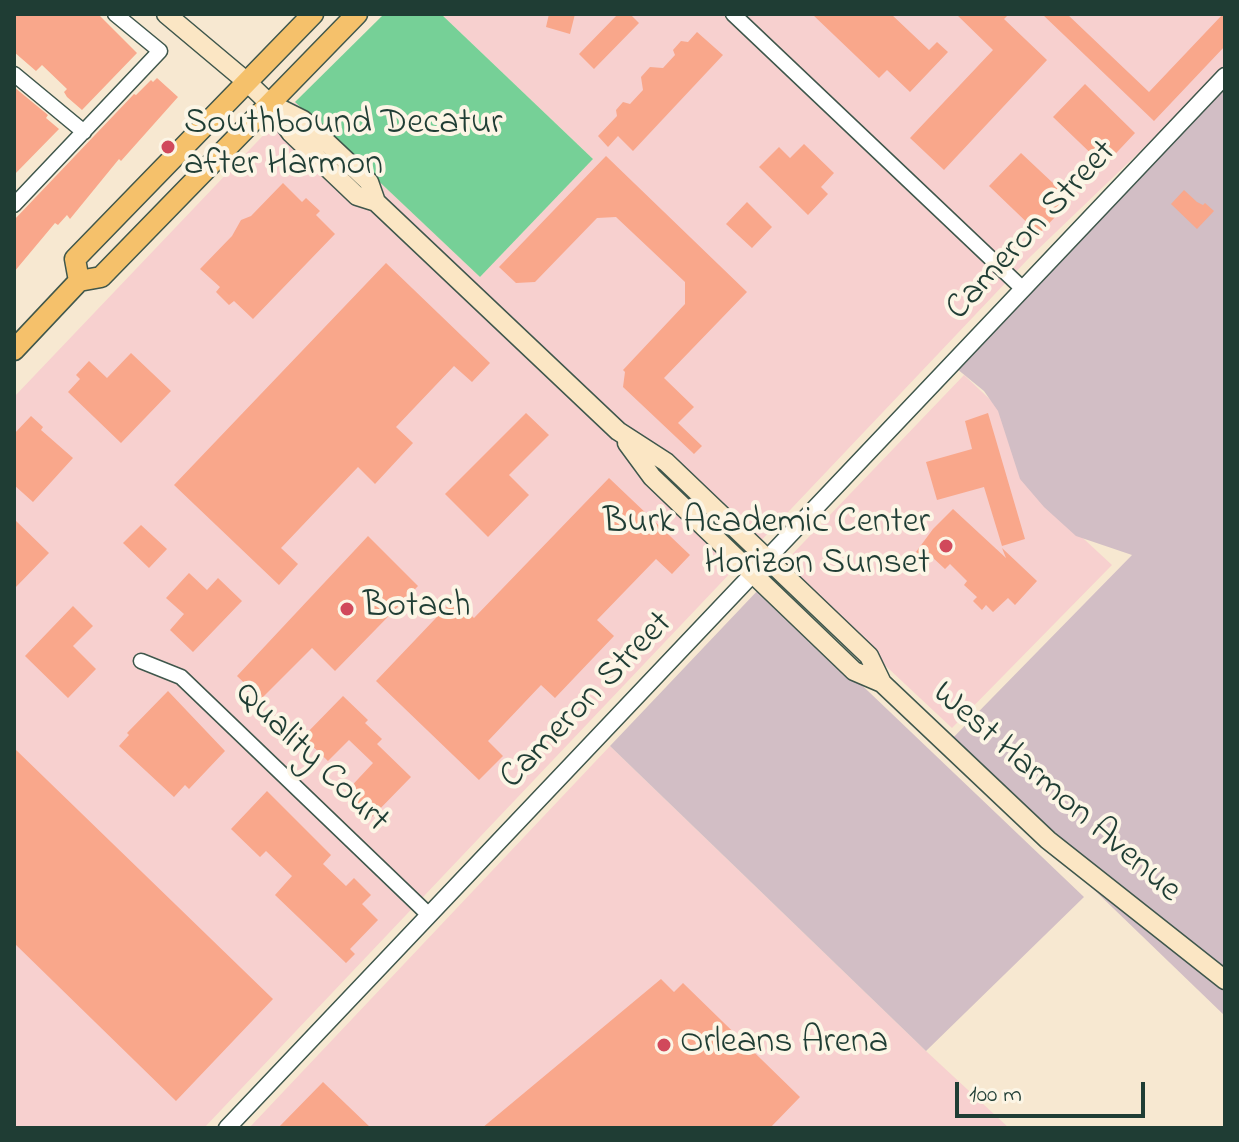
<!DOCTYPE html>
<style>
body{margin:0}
#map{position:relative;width:1239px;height:1142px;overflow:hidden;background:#f7e8d1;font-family:"Indie Flower",sans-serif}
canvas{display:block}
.frame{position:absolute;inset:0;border:16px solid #1f3d34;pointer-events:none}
.scale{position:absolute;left:955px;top:1082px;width:190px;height:36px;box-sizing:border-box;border:4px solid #1f3d34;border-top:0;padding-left:10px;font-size:24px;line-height:28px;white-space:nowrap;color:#1f3d34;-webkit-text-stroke:6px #fcf5e5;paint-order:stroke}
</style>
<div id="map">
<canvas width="1239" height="1142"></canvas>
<div class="frame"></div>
<div class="scale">100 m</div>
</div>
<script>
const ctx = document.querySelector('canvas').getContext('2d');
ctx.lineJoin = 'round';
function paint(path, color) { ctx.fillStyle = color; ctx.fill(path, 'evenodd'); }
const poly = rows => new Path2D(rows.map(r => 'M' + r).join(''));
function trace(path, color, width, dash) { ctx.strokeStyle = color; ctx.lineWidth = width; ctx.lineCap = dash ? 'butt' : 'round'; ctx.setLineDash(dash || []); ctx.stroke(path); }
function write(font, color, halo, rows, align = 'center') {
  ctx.font = font + ' "Indie Flower",sans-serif'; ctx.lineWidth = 8; ctx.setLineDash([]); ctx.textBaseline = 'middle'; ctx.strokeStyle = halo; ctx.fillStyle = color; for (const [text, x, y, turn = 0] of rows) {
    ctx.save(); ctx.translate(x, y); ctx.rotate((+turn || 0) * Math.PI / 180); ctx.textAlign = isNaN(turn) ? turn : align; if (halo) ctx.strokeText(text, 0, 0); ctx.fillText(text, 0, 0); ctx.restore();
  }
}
paint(poly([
 [441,14,1225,14,1225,70,1030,257,204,1128,14,1128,14,397,295,102,480,277,593,159],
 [964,375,1014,422,1071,527,1112,565,952,728,780,567],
 [610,746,926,1051,1009,1128,249,1128]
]), '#f7d0cf');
paint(poly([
 [1225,76,1225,1016,945,746,1132,555,1076,536,1044,507,1020,479,998,411,984,391,951,364],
 [760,588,1084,897,926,1051,610,746]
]), '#d2bec5');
paint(poly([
 [384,14,441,14,593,159,480,277,295,102]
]), '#76d097');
paint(poly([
 [14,14,98,14,137,53,82,110,67,97,64,92,67,89,42,65,36,71,14,52],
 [549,14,575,14,570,34,546,27],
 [618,14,630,14,639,23,594,69,579,54],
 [812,14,891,14,929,50,937,42,948,52,910,92,887,70,879,78],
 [956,14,1009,14,1004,19,1047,60,944,170,910,138,993,50],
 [1042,14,1067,14,1149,92,1223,14,1225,14,1225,46,1154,121],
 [697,32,723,55,633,151,618,136,608,147,598,136,617,116,616,110,623,102,630,104,643,90,641,77,650,67,663,68,675,55,673,50,681,41,688,42],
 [157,78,178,97,121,161,119,159,70,219,67,215,58,225,55,223,14,272,14,220,134,94,136,95,151,80,153,82],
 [1085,84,1135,133,1104,166,1053,117],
 [14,87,48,115,46,118,59,129,14,175],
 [804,144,834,173,821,187,828,194,808,215,759,167,779,147,790,158],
 [1021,153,1071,200,1039,234,989,186],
 [606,156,747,292,664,378,694,407,678,423,702,446,694,454,623,387,625,372,623,370,685,304,685,282,616,217,597,218,535,282,516,283,499,267],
 [283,183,302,202,306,198,320,211,316,215,335,234,253,319,234,301,229,305,216,292,220,287,200,269,232,236,241,220,251,216],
 [1184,190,1197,202,1203,205,1205,203,1214,211,1197,229,1171,204],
 [747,202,772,227,752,248,726,224],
 [386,263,490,363,472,382,454,366,396,427,413,443,375,484,358,467,281,548,298,564,279,585,174,485],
 [131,353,171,391,121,443,68,392,80,379,76,375,89,361,107,378],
 [526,413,549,435,509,475,529,495,488,537,445,494],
 [988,413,1025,539,1002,546,984,487,937,500,926,462,972,449,965,421],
 [31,416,43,427,41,430,73,458,33,502,14,485,14,434],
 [609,478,690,555,672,574,656,559,597,620,614,636,555,698,541,685,488,741,503,756,479,780,376,681,454,599,474,618],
 [953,509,1006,558,1002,548,1037,581,1015,605,1008,598,993,612,986,605,982,610,973,601,977,597,964,585,967,581,950,564,945,569,931,556,927,559,916,552,933,529],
 [14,519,49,553,14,589],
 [141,525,167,549,149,568,123,543],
 [368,536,418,586,335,671,312,648,261,699,237,676],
 [189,573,207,590,218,578,242,601,193,652,170,630,184,614,166,598],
 [73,606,93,626,73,646,96,669,68,698,25,656],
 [168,691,225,751,189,789,185,785,174,797,119,746,129,735,127,733],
 [343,696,368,720,365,723,382,739,377,744,411,777,370,819,344,794,373,763,349,740,328,761,303,737],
 [14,748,273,999,176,1101,14,943],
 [267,791,331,855,323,864,346,886,354,878,371,895,362,904,378,920,350,949,355,954,346,963,275,895,292,876,266,851,260,857,231,829],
 [661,979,674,992,683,983,800,1097,770,1128,482,1128],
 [323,1082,371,1128,278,1128]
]), '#f9a78b');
const minor = poly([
 [733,14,1023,289],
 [14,74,84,132],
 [14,205,160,51,115,14],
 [141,661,181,677,429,915]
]);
const tertiary = poly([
 [227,1128,1225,76]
]);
const secondary = poly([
 [166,14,247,82,270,104,291,133,357,196,376,202,618,431,666,462,869,656,882,683,1048,840,1225,980],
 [273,105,303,120,369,182,376,202],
 [627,443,652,477,854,671,882,683]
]);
const primary = poly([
 [79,281,75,259,313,14],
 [14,350,79,281,101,277,357,14]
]);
trace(minor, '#3f574c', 17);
trace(tertiary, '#3f574c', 19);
trace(secondary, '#3f574c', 21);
trace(primary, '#3f574c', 23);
trace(minor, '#fff', 14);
trace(tertiary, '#fff', 16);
trace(secondary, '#fbe6c4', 18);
trace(primary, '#f5c16b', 20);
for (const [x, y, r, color] of [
 [168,147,8,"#d1495b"],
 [946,546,8,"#d1495b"],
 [347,609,8,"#d1495b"],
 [664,1045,8,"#d1495b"]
]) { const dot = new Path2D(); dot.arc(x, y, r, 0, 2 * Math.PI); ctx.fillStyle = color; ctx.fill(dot); trace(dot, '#fcf5e5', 3); }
write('36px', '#1f3d34', '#fcf5e5', [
 ["Southbound Decatur",184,126],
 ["after Harmon",184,167],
 ["Burk Academic Center",930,525,"right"],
 ["Horizon Sunset",930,566,"right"],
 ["Botach",363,609],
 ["Orleans Arena",680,1045]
], 'left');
write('36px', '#1f3d34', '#fcf5e5', [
 ["Cameron Street",1033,232,-47],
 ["Cameron Street",588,702,-46],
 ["Quality Court",310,759,44],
 ["West Harmon Avenue",1055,794,41]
]);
</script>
